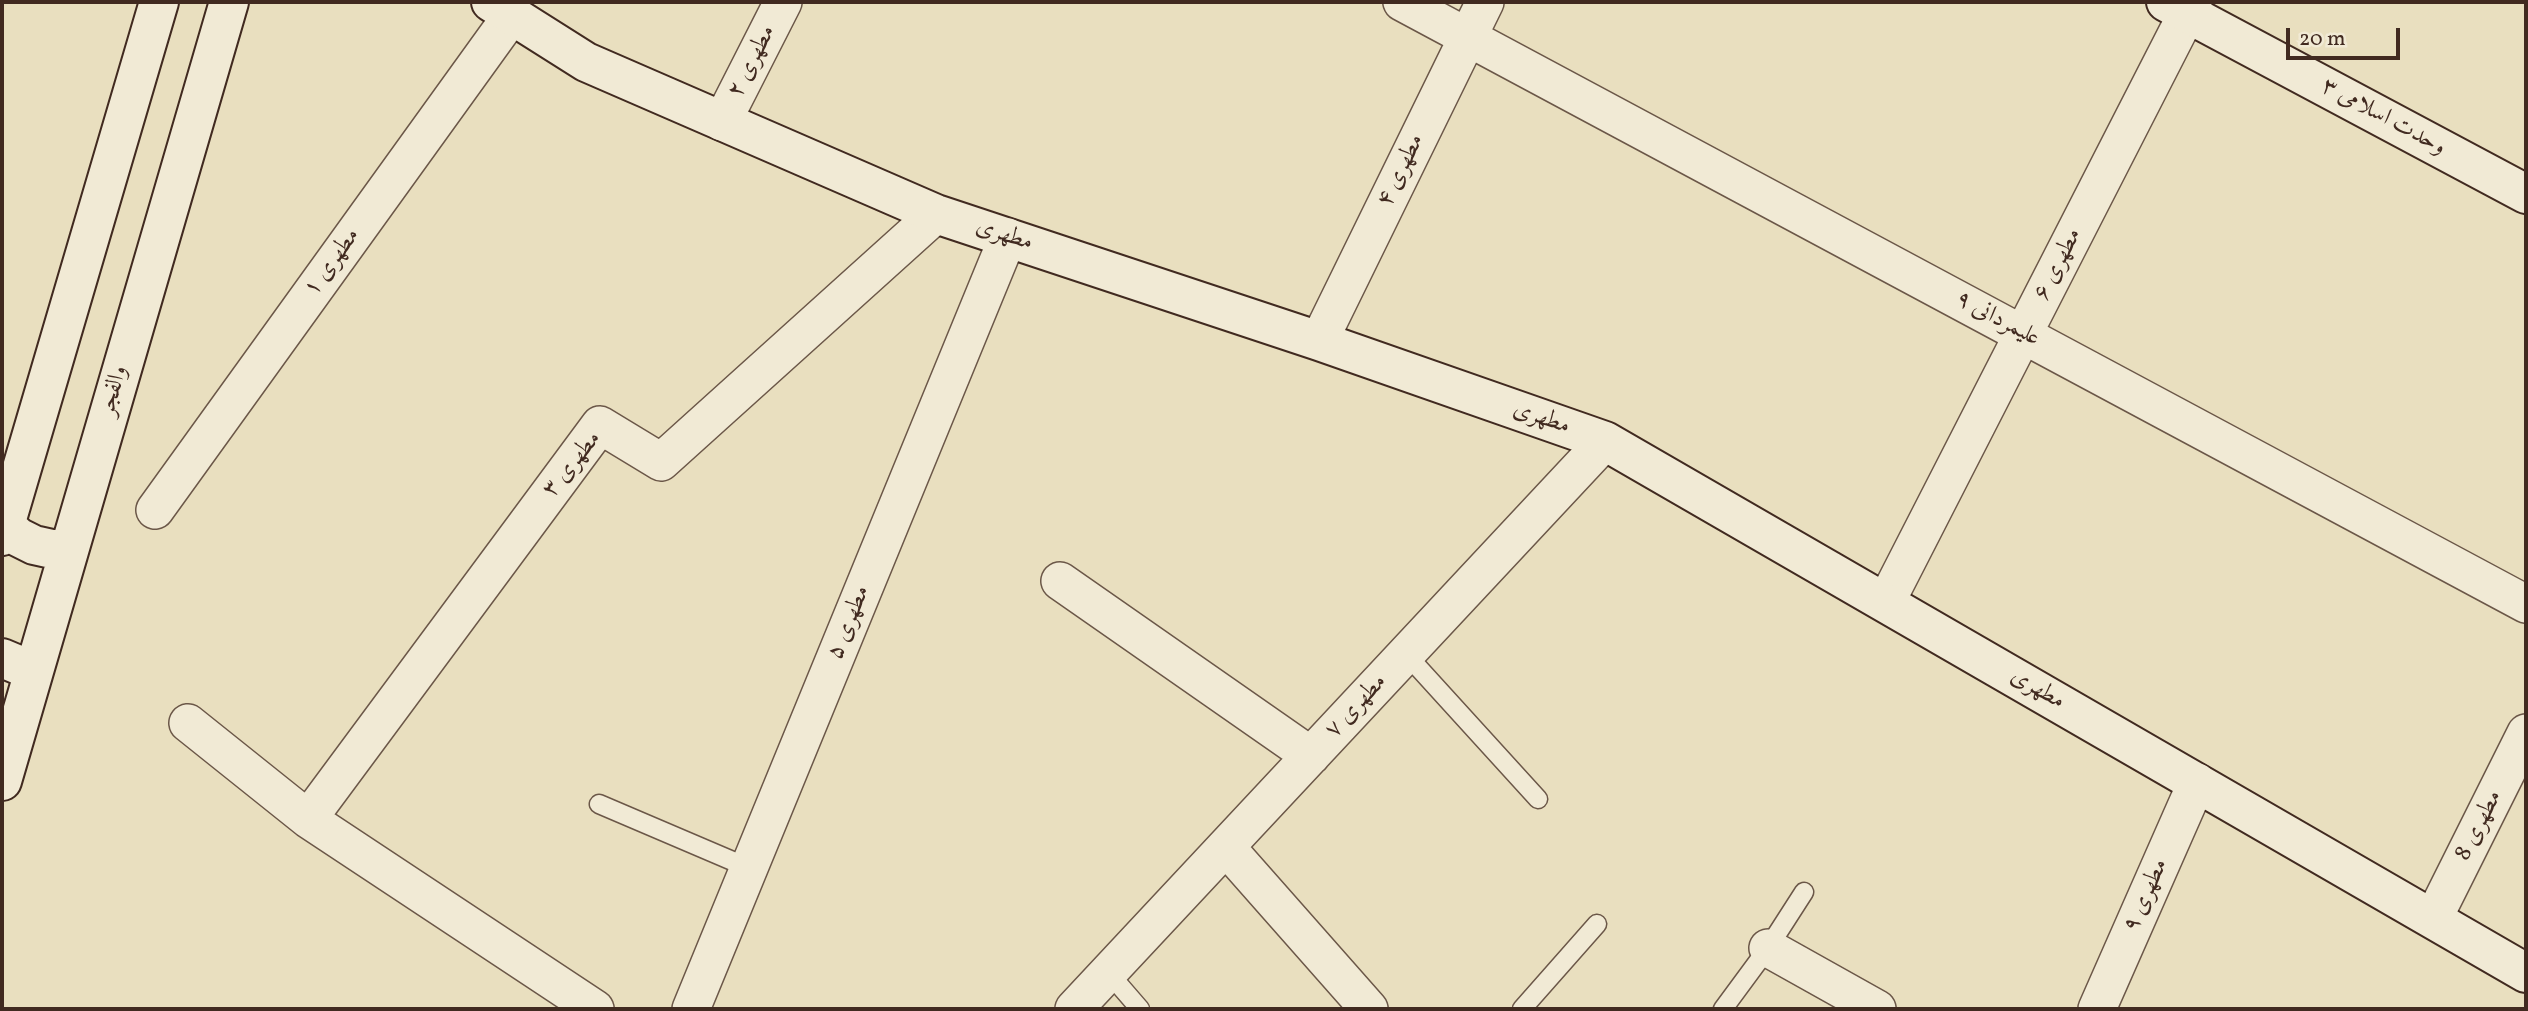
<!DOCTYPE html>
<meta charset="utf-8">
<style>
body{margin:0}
#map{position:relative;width:2528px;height:1011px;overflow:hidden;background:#e9dfbf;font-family:Vollkorn,serif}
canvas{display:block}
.frame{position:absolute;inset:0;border:4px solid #412a20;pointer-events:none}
.scale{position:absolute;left:2286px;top:28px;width:114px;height:32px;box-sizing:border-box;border:4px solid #412a20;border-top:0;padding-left:9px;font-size:21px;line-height:24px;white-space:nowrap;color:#412a20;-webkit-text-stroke:5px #f1ead5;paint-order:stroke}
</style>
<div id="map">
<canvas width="2528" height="1011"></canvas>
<div class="frame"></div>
<div class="scale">20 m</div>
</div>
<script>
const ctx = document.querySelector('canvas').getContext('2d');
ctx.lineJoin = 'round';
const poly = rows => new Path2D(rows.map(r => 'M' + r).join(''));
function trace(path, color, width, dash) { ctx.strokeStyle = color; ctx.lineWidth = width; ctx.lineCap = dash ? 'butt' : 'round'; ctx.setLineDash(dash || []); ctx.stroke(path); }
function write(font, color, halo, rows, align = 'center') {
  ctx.font = font + ' Vollkorn,Amiri,serif'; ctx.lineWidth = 6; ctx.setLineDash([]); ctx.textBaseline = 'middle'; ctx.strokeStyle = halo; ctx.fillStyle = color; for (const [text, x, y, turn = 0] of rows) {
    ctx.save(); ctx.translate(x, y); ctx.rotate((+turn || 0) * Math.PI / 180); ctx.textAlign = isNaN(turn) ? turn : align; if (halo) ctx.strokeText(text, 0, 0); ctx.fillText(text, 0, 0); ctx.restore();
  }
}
const lane = poly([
 [1406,654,1538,799],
 [599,804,749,868],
 [1108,972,1140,1009],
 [1522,1009,1597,924],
 [1723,1009,1768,948,1804,892]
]);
const street = poly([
 [1402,2,2526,604],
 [722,122,783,2],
 [1319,341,1485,2],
 [155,510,512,15],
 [1060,581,1311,756],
 [1886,602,2193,2],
 [188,723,308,819,595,1009],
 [308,819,600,425,661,462,936,214],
 [1226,847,1369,1009],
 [2433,919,2526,733],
 [1768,948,1877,1009],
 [691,1009,1008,237],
 [1074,1009,1605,441],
 [2097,1009,2197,782]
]);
const secondary = poly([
 [491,2,586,62,936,214,1319,341,1605,441,2526,973],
 [2166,2,2526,194],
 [5,525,18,537,34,545,52,549,69,549],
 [2,536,159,2],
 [2,658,21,666,32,675],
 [2,781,229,2]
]);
trace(lane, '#6b5748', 21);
trace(street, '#6b5748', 40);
trace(secondary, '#412a20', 42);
trace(lane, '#f1ead5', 18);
trace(street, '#f1ead5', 37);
trace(secondary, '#f1ead5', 38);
write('24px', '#412a20', '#f1ead5', [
 ["مطهری ۲",753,62,-63],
 ["وحدت اسلامی ۳",2383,118,28],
 ["مطهری ۴",1402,171,-64],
 ["مطهری",1004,236,18],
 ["مطهری ۱",333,263,-54],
 ["مطهری ۶",2059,265,-63],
 ["علیمردانی ۹",1997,320,28],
 ["والفجر",115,391,-74],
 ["مطهری",1541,419,19],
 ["مطهری ۳",573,465,-51],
 ["مطهری ۵",850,623,-68],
 ["مطهری",2037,690,30],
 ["مطهری ۷",1357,707,-47],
 ["مطهری 8",2480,826,-63],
 ["مطهری ۹",2147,896,-66]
]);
</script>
